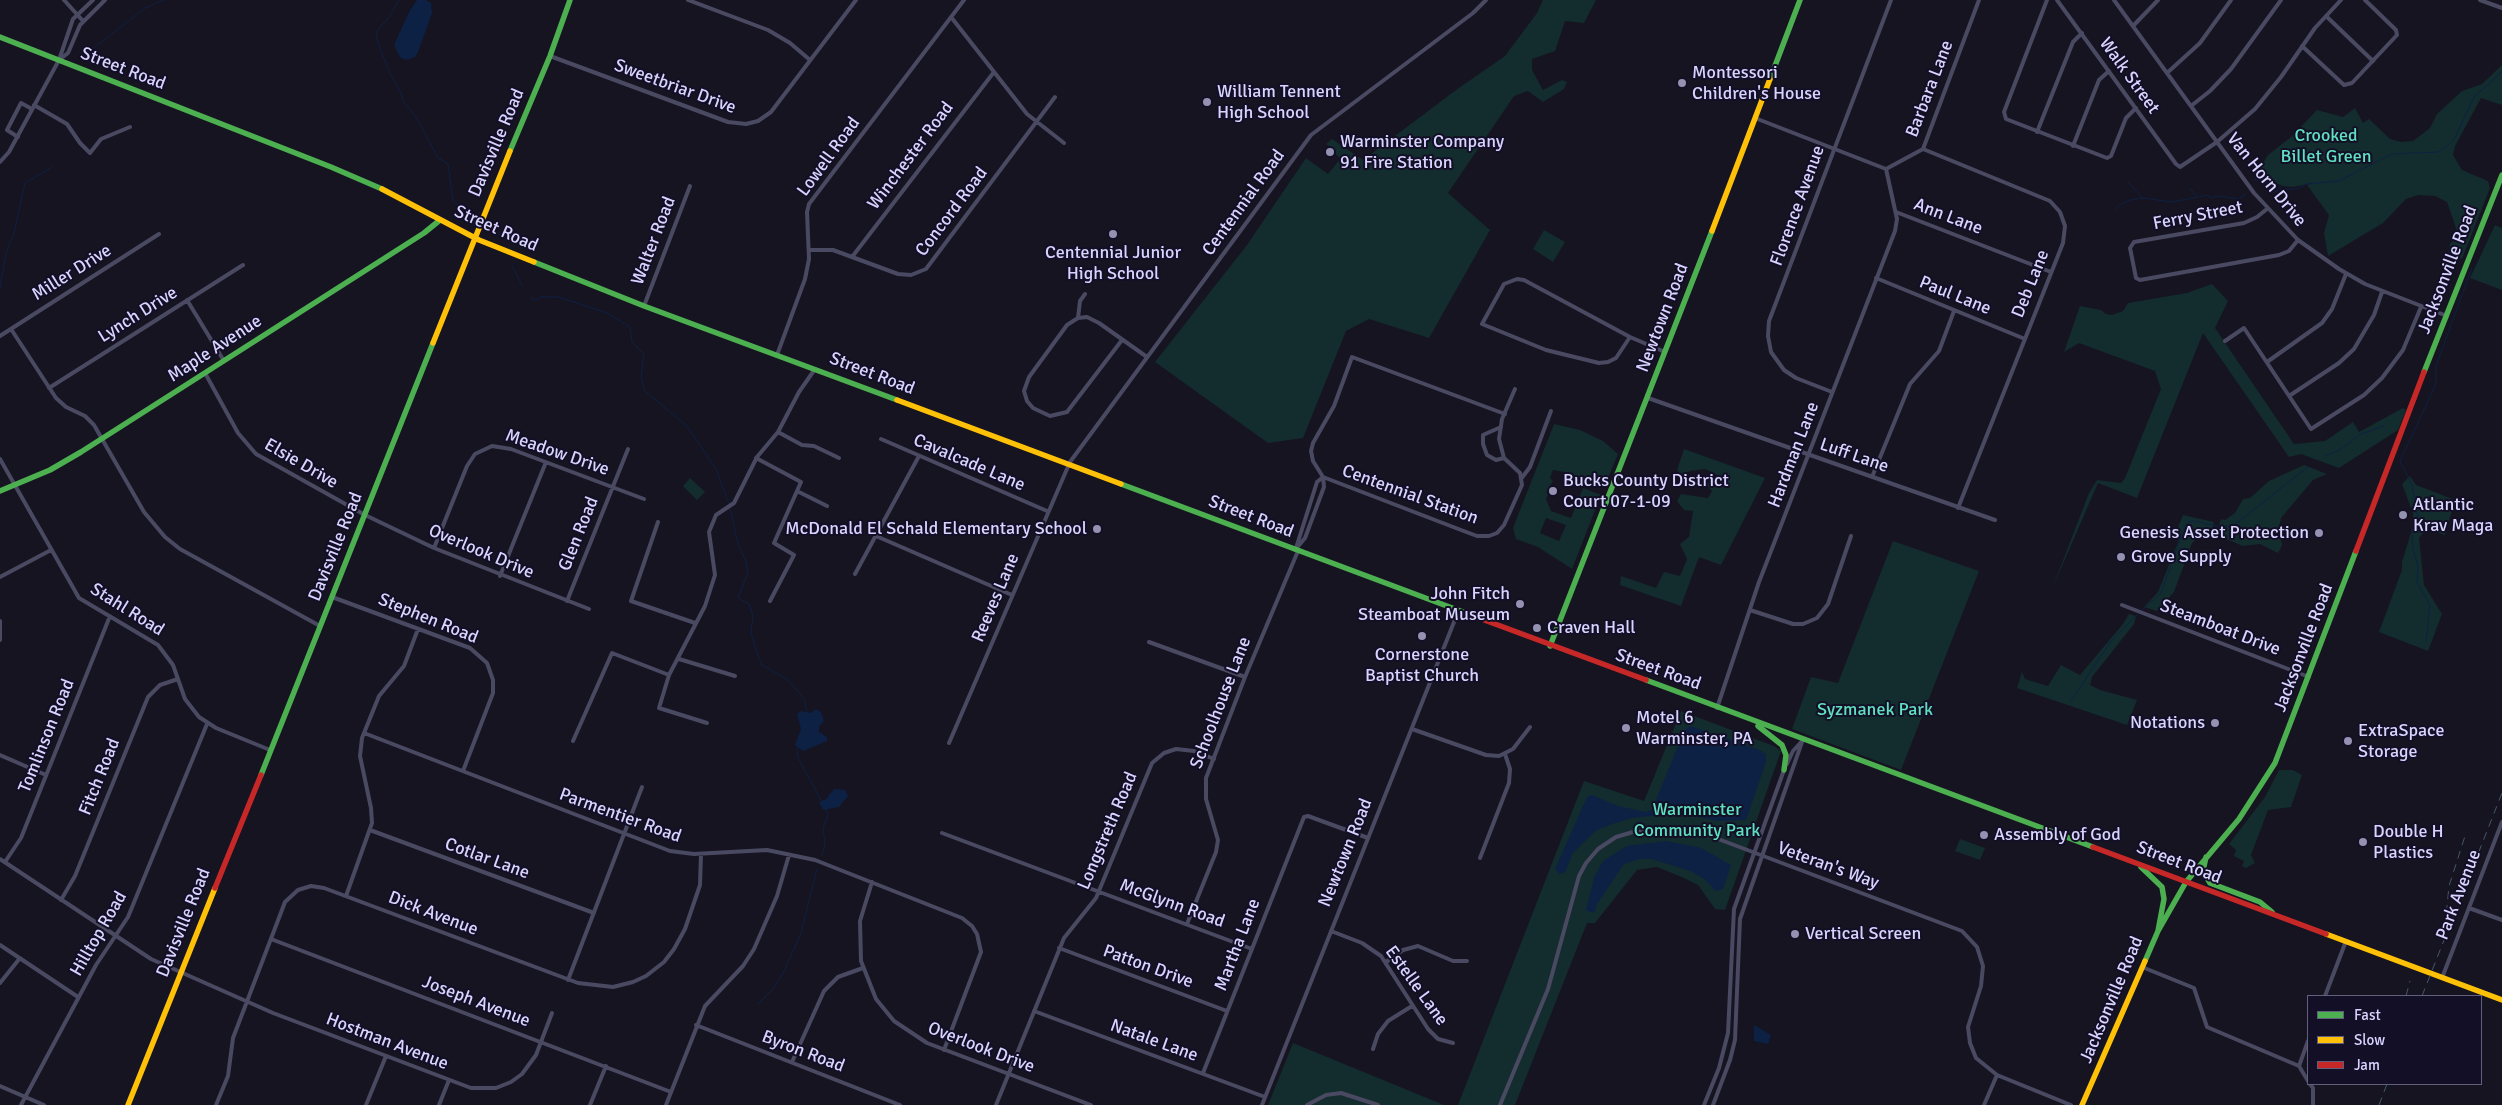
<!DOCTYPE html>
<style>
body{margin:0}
#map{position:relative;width:2502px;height:1105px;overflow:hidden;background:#161421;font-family:Signika,sans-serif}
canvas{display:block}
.legend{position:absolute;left:2307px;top:995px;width:175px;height:90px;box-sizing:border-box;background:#130f26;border:1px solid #625e7d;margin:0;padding:6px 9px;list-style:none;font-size:15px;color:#d9d4ff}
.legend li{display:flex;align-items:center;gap:10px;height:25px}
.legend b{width:25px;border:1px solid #625e7d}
</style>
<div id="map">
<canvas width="2502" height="1105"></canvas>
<ul class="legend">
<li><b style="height:6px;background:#4caf50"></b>Fast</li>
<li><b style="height:6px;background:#ffc107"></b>Slow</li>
<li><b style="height:6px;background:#c62828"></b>Jam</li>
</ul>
</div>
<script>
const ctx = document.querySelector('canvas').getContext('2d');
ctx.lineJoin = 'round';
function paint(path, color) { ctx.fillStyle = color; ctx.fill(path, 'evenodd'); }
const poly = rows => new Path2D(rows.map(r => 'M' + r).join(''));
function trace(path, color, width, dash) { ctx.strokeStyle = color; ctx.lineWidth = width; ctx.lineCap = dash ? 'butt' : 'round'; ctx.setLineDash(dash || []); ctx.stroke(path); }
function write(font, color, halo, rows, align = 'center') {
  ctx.font = font + ' Signika,sans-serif'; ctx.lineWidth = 4; ctx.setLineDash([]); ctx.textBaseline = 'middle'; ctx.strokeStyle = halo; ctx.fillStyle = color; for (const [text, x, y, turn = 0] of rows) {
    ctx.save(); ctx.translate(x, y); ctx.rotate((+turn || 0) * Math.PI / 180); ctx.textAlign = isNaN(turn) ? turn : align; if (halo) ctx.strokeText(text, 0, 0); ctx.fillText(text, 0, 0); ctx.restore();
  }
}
paint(poly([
 [1543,0,1596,0,1584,23,1565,21,1555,51,1532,59,1532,70,1543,90,1562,80,1567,82,1564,89,1543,102,1528,91,1514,96,1448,193,1490,230,1429,338,1369,319,1346,331,1303,438,1268,443,1155,362,1247,245,1306,158,1328,174,1340,159,1335,153,1336,151,1326,144,1332,139,1363,160,1456,90,1505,56,1537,13],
 [2502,65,2502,105,2481,98,2455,146,2453,155,2462,170,2488,181,2490,188,2462,259,2448,254,2450,244,2455,239,2457,231,2447,202,2435,196,2418,195,2406,199,2383,223,2328,256,2324,233,2329,215,2307,185,2312,183,2293,187,2283,186,2261,178,2257,173,2268,155,2291,137,2317,110,2343,117,2355,108,2363,123,2369,119,2390,139,2401,142,2413,141,2430,128,2437,114,2462,91,2482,84],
 [2495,225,2502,228,2502,290,2470,278],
 [1544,230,1565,242,1553,262,1533,249],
 [2212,284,2228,301,2215,328,2294,444,2325,441,2353,422,2359,432,2403,408,2406,410,2398,430,2339,468,2301,454,2289,457,2203,333,2137,498,2098,483,2052,589,2089,493,2097,480,2121,483,2125,478,2161,389,2155,371,2079,343,2064,352,2080,306,2101,310,2106,314,2112,315,2123,311,2128,303,2187,293],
 [1554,424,1580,430,1603,441,1618,454,1604,488,1565,472,1553,470,1550,478,1553,481,1546,493,1548,494,1546,499,1551,511,1571,518,1583,488,1601,495,1572,569,1538,547,1516,539,1513,528],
 [1546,518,1566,525,1559,541,1540,533],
 [1684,449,1765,478,1721,565,1699,557,1681,606,1620,585,1621,576,1656,588,1664,572,1680,576,1687,559,1680,544,1689,537,1693,511,1684,510,1677,501,1681,494,1708,498,1712,491,1707,485,1709,482,1716,480,1718,475,1705,469,1690,471,1682,476,1677,470],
 [2304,465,2327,474,2313,480,2281,518,2279,528,2282,545,2278,553,2260,544,2243,546,2216,535,2221,519,2225,520,2235,513,2243,499,2250,498,2269,481],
 [2410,476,2416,485,2455,500,2445,535,2426,529,2419,538,2424,585,2442,614,2428,651,2379,632,2402,570,2402,562,2413,526,2413,513,2402,484],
 [690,478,705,492,697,500,683,486],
 [2183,515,2214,522,2211,534,2205,532,2192,543,2174,592,2157,611,2144,607,2158,592,2179,540,2174,537],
 [1893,541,1979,571,1901,770,1792,729,1811,677,1838,683],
 [2129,614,2136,616,2134,624,2092,677,2090,685,2100,690,2137,700,2127,725,2017,688,2022,672,2025,679,2048,686,2061,665,2080,675,2123,624],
 [1681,711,1774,746,1781,751,1725,910,1715,909,1698,885,1684,878,1657,867,1637,870,1595,923,1587,923,1515,1105,1458,1105,1584,781,1644,801],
 [2279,770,2293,770,2302,775,2291,807,2268,810,2251,855,2255,863,2246,868,2242,866,2244,861,2234,856,2236,850,2229,844,2265,797],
 [1960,839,1985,848,1980,860,1955,851],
 [1293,1043,1444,1105,1268,1105]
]), '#132c2d');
paint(poly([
 [417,0,426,0,431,3,432,13,418,52,415,57,406,60,400,57,394,45,409,12],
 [816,709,821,712,824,721,819,727,819,732,827,737,827,741,803,751,795,745,801,729,797,714,801,711,811,713],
 [1690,726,1759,750,1766,754,1766,762,1746,820,1718,821,1686,814,1671,814,1632,818,1612,824,1597,830,1583,843,1573,853,1565,872,1560,874,1555,869,1587,797,1592,795,1618,806,1646,812,1652,810,1684,731],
 [834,789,845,790,848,796,839,807,823,810,819,802,826,799],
 [1666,841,1701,848,1731,865,1723,889,1716,891,1703,878,1690,871,1652,859,1639,859,1624,864,1597,904,1595,911,1592,913,1586,910,1594,878,1603,861,1627,846],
 [1754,1025,1771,1035,1768,1044,1754,1041]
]), '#0d2144');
trace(poly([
 [399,0,388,19,379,28,376,34,378,43,390,74,400,91,404,102,418,120,438,158,448,164,453,201,473,217],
 [91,50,145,8,163,0],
 [2254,179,2281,188],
 [2127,181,2143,198],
 [2189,188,2197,196],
 [2271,193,2282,189,2297,189,2306,184,2339,181,2392,154,2437,152,2444,149,2455,138,2474,97,2502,72],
 [2115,210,2119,205,2130,200,2143,198,2172,202,2208,195,2210,198,2220,196,2238,199,2246,194],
 [488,223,504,239],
 [512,266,523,287],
 [0,288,6,253,14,233,25,183,52,167],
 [532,297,533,300,537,300,541,297,558,297,607,313,630,327,632,342,644,354,641,377,645,391,687,426,716,469,729,504],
 [2326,456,2341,449,2361,434,2384,426],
 [730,508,738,544,746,562,748,572,738,598,749,604,753,616,751,633,758,656,762,665,788,680,805,700,807,714],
 [2142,610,2161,593,2183,531,2188,522,2194,521,2221,527,2233,526,2308,467],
 [2426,642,2430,605,2417,582,2418,566,2413,549,2412,535,2418,520,2412,485,2400,461,2436,384,2436,366,2472,268],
 [2071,701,2111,641,2139,613],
 [798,745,797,756,822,802],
 [822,855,825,844,823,828,828,815,826,808],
 [758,1004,773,989,783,973,801,933,817,869]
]), '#0d2144', 1);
trace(poly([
 [64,0,83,21],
 [688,0,768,30,790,43,810,60],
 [2047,0,2004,112,2006,119,2107,158,2111,156,2126,118,2136,108],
 [2057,0,2176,164,2180,167,2217,142,2255,109,2281,77,2315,28,2341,0],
 [2114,0,2254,193,2298,240,2339,269,2365,284,2447,316],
 [2480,0,2502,8],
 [2326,16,2373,61],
 [951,17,1027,114,1064,143],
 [2133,26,2158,0],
 [2302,46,2344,85,2352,83,2397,35,2396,30,2365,0],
 [550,56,728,122,746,124,758,121,771,112,856,0],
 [59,60,68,53,80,25,105,0],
 [2167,73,2200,43,2231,0],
 [34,105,67,124,80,143,90,153,101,139,130,127],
 [2191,106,2210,91,2231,69,2281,0],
 [1755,118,1886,169],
 [2037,132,2073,42,2082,33],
 [18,137,7,130,21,103,32,109],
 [2073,146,2099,80,2109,71],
 [1923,149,2050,201,2060,212,2065,226,2063,243,1958,508],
 [0,162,9,152,59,60,73,19,93,0],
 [1886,169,1923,149,1979,0],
 [2267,209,2257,217,2244,223,2134,242,2130,248,2136,278,2140,280,2279,255,2289,251,2298,240],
 [1896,212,2051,272],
 [809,250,833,250,898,274,911,275,926,269,1055,97],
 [852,257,994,72],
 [1876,278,2025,339],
 [187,300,224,361],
 [644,306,690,186],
 [1078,318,1080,301,1085,294],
 [11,329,56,398,66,407,85,416,94,425,144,512,165,537,180,549,320,626],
 [0,336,159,234],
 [1630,337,1616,358,1608,362,1599,363,1546,350,1482,324,1504,284,1517,279,1524,280,1630,337,1665,352],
 [1122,340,1067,412,1050,416,1033,408,1027,401,1024,391,1029,377,1067,325,1078,318,1087,317,1099,323,1147,357],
 [2225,341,2244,328,2311,429,2364,395,2382,378,2403,350,2421,307],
 [777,355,805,279,809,259,807,212,809,204,964,0],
 [2267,362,2322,323,2332,309,2346,274],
 [205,373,238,433,256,454,365,515,434,548,589,609],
 [49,388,243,265],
 [1832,392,1796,378,1784,370,1771,352,1768,336,1769,321,1891,0],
 [2289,396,2339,363,2354,349,2374,315,2382,292],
 [1648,398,1995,520],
 [1505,414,1352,357,1334,406,1313,443,1311,451,1313,461,1323,477,1461,530,1477,536,1489,536,1497,533,1504,525,1522,485,1520,473,1504,458,1499,439,1502,419,1515,389],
 [1501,427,1483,435,1483,444,1487,455,1496,460,1504,458],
 [778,432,802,445,814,446,839,458],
 [881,439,1047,511],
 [756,458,801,482,774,543,794,555,770,601],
 [0,459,79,598,158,645,173,665,185,699,199,717,216,728,270,750],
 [1872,477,1910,384,1939,351,1954,311],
 [1521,479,1530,467,1551,411],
 [797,491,827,506],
 [658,522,631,601,695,623],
 [876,536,1012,595],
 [434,548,467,466,475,454,492,446,511,449,644,499],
 [1296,548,1317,482,1323,477],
 [1295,550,1305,538,1324,487,1323,477],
 [855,574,919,456],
 [500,576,546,462],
 [0,577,51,550],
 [332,597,470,648,487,663,493,680,493,693,463,771],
 [567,601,628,449],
 [2122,605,2309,677],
 [1750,610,1793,624,1803,624,1817,618,1828,604,1851,536],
 [0,621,0,640],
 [1149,642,1245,677],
 [679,659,735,676],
 [1717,708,1759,582,1895,231,1897,219,1886,169],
 [707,723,659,708,669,675,705,606,715,575,709,532,716,515,734,503,757,457,778,432,799,392,815,369],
 [1412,729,1486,755,1499,756,1513,749,1530,727],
 [364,733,670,851,694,854,767,850,815,860,962,918,972,926,977,934,981,952,944,1050],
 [573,741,612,653,669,675],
 [949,743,1070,462,1311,135,1473,13,1486,0],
 [0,755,46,775],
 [1787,764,1793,751,1803,740],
 [370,830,594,913],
 [942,833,1252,949],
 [1480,858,1509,783,1510,769,1505,754],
 [0,859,151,959,273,1013,471,1088,496,1088,511,1082,522,1074,536,1055,552,1013],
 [5,862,21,838,110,616],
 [872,882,860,921,861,961,876,999,894,1021,927,1043,1091,1105],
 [346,896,372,823,371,808,360,756,362,738,379,696,404,666,418,629],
 [61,900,75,876,148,697,160,685,178,679],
 [2469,908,2502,920],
 [1187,924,1216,852,1218,840,1206,799,1206,778,1245,677,1298,551],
 [1331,931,1362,943,1381,956,1428,1029,1438,1039,1453,1043],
 [271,939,671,1092],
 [0,945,78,997],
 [1059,948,1227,1011],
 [1386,962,1403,950,1418,946,1453,961,1467,961],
 [2142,967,2194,988,2207,1027,2299,1066],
 [2442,978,2502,822],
 [568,980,642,787],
 [0,983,20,958],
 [2325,996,2346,941],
 [1034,1011,1265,1097],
 [696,1025,900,1105],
 [1373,1049,1378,1034,1388,1021,1412,1006],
 [792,1062,824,991,838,977,863,968],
 [2299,1066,2308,1041],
 [2299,1066,2308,1081],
 [1203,1073,1304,817,1308,816,1368,838],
 [2310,1084,2313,1088,2313,1105],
 [0,1086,44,1105],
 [21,1105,96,965,128,917,207,724],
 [216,1105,228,1076,233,1038,277,923,285,902,298,890,311,886,324,888,578,983,613,987,633,982,646,976,664,962,674,949,685,929,700,885,701,854],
 [366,1105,386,1056],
 [439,1105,449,1080],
 [590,1105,606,1066],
 [666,1105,705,1006,743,966,754,949,777,896,789,855],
 [996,1105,1064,938,1096,898,1152,763,1164,753,1176,749,1194,751,1214,759],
 [1262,1105,1458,612],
 [1307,1105,1326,1095,1341,1093,1378,1105],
 [1500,1105,1548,989,1579,876,1586,863,1598,849,1616,837,1633,832,1678,831,1705,834,1962,931,1977,947,1983,966,1981,986,1968,1027,1970,1043,1976,1058,1997,1075,2071,1105],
 [1704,1105,1719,1068,1728,1033,1734,909,1784,770],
 [1713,1105,1730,1060,1735,1040,1740,919,1802,742],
 [1984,1105,1997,1075]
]), '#4a4962', 4);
trace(poly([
 [0,37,331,167,382,189],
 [1770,79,1800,0],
 [510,151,550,56,570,0],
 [534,262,644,306,897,400],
 [2424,372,2502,175],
 [1121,484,1479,618],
 [0,491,50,470,81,452,424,233,440,220],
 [1550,646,1712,231],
 [1646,680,2093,847],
 [1758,726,1782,745,1786,755,1784,770],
 [261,775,433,343],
 [2206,857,2203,871,2210,883,2260,902,2272,912],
 [2141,867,2162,887,2164,899,2158,931],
 [2145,961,2158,931,2186,882,2239,819,2275,763,2356,551]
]), '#4caf50', 5.5);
trace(poly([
 [382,189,479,240,534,262],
 [1712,231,1770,79],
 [433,343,510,151],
 [897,400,1121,484],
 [2326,934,2502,1000],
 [128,1105,215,888],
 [2082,1105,2145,961]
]), '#ffc107', 5.5);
trace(poly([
 [2356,551,2424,372],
 [1479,618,1646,680],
 [2093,847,2326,934],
 [215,888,261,775]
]), '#c62828', 5.5);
trace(poly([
 [2445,927,2449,886,2465,836],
 [2406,996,2410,981],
 [2422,996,2502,793],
 [2379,1105,2387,1084]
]), '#43596b', 1, [8, 6]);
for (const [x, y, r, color] of [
 [1682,83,5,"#9591b1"],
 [1207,102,5,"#9591b1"],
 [1330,152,5,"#9591b1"],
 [1113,234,5,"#9591b1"],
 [1553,491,5,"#9591b1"],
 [2403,515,5,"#9591b1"],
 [1097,529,5,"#9591b1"],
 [2319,533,5,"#9591b1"],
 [2121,557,5,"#9591b1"],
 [1520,604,5,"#9591b1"],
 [1537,628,5,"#9591b1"],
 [1422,636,5,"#9591b1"],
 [2215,723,5,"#9591b1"],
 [1626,728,5,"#9591b1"],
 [2348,741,5,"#9591b1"],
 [1984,835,5,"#9591b1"],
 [2363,842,5,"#9591b1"],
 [1795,934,5,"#9591b1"]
]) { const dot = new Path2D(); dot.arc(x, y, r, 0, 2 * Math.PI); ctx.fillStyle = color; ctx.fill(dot); trace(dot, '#130f26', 2); }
write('18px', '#d9d4ff', '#130f26', [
 ["Street Road",123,69,21],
 ["Walk Street",2129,76,54],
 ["Sweetbriar Drive",675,87,20],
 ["Barbara Lane",1930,89,-69],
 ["Davisville Road",497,143,-67],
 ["Winchester Road",911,156,-53],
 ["Lowell Road",829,157,-54],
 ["Van Horn Drive",2266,180,51],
 ["Centennial Road",1244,203,-54],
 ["Florence Avenue",1798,206,-70],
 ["Concord Road",952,212,-53],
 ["Ferry Street",2198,216,-11],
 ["Ann Lane",1948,217,21],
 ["Street Road",496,229,24],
 ["Walter Road",654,241,-69],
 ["Jacksonville Road",2448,270,-69],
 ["Miller Drive",72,273,-32],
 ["Deb Lane",2031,284,-68],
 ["Paul Lane",1955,296,22],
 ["Lynch Drive",138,315,-32],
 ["Newtown Road",1663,318,-69],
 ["Maple Avenue",215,349,-33],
 ["Street Road",872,374,21],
 ["Meadow Drive",557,453,19],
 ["Hardman Lane",1794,455,-69],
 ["Luff Lane",1854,456,19],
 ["Cavalcade Lane",969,463,23],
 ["Elsie Drive",301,464,30],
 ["Centennial Station",1410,495,20],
 ["Street Road",1251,517,21],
 ["Glen Road",579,534,-68],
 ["Davisville Road",336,547,-68],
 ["Overlook Drive",481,552,23],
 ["Reeves Lane",996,598,-67],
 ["Stahl Road",127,610,32],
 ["Stephen Road",428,619,22],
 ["Steamboat Drive",2220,628,21],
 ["Jacksonville Road",2304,648,-69],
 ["Street Road",1658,670,20],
 ["Schoolhouse Lane",1221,703,-69],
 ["Tomlinson Road",47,736,-68],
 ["Fitch Road",100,777,-68],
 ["Parmentier Road",620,816,20],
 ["Longstreth Road",1108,831,-67],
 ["Newtown Road",1346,853,-68],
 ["Cotlar Lane",487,859,20],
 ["Street Road",2179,863,21],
 ["Veteran's Way",1828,866,20],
 ["Park Avenue",2459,895,-69],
 ["McGlynn Road",1172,904,20],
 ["Dick Avenue",433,914,21],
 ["Davisville Road",184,923,-68],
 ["Hilltop Road",99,934,-60],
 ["Martha Lane",1238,945,-69],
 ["Patton Drive",1148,967,20],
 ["Estelle Lane",1416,986,54],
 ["Jacksonville Road",2112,1000,-67],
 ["Joseph Avenue",476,1002,21],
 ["Natale Lane",1154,1041,20],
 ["Hostman Avenue",387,1042,21],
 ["Overlook Drive",981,1048,21],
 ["Byron Road",803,1052,21]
]);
write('18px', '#d9d4ff', '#130f26', [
 ["Montessori",1692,73],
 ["Children's House",1692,94],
 ["William Tennent",1217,92],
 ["High School",1217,113],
 ["Warminster Company",1340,142],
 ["91 Fire Station",1340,163],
 ["Centennial Junior",1113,253,"center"],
 ["High School",1113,274,"center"],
 ["Bucks County District",1563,481],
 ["Court 07-1-09",1563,502],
 ["Atlantic",2413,505],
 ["Krav Maga",2413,526],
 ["McDonald El Schald Elementary School",1087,529,"right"],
 ["Genesis Asset Protection",2309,533,"right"],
 ["Grove Supply",2131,557],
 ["John Fitch",1510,594,"right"],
 ["Steamboat Museum",1510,615,"right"],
 ["Craven Hall",1547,628],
 ["Cornerstone",1422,655,"center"],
 ["Baptist Church",1422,676,"center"],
 ["Motel 6",1636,718],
 ["Warminster, PA",1636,739],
 ["Notations",2205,723,"right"],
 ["ExtraSpace",2358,731],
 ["Storage",2358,752],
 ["Double H",2373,832],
 ["Plastics",2373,853],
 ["Assembly of God",1994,835],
 ["Vertical Screen",1805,934]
], 'left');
write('18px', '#5fe0c0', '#130f26', [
 ["Crooked",2326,136],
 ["Billet Green",2326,157],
 ["Syzmanek Park",1875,710],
 ["Warminster",1697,810],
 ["Community Park",1697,831]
]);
</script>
